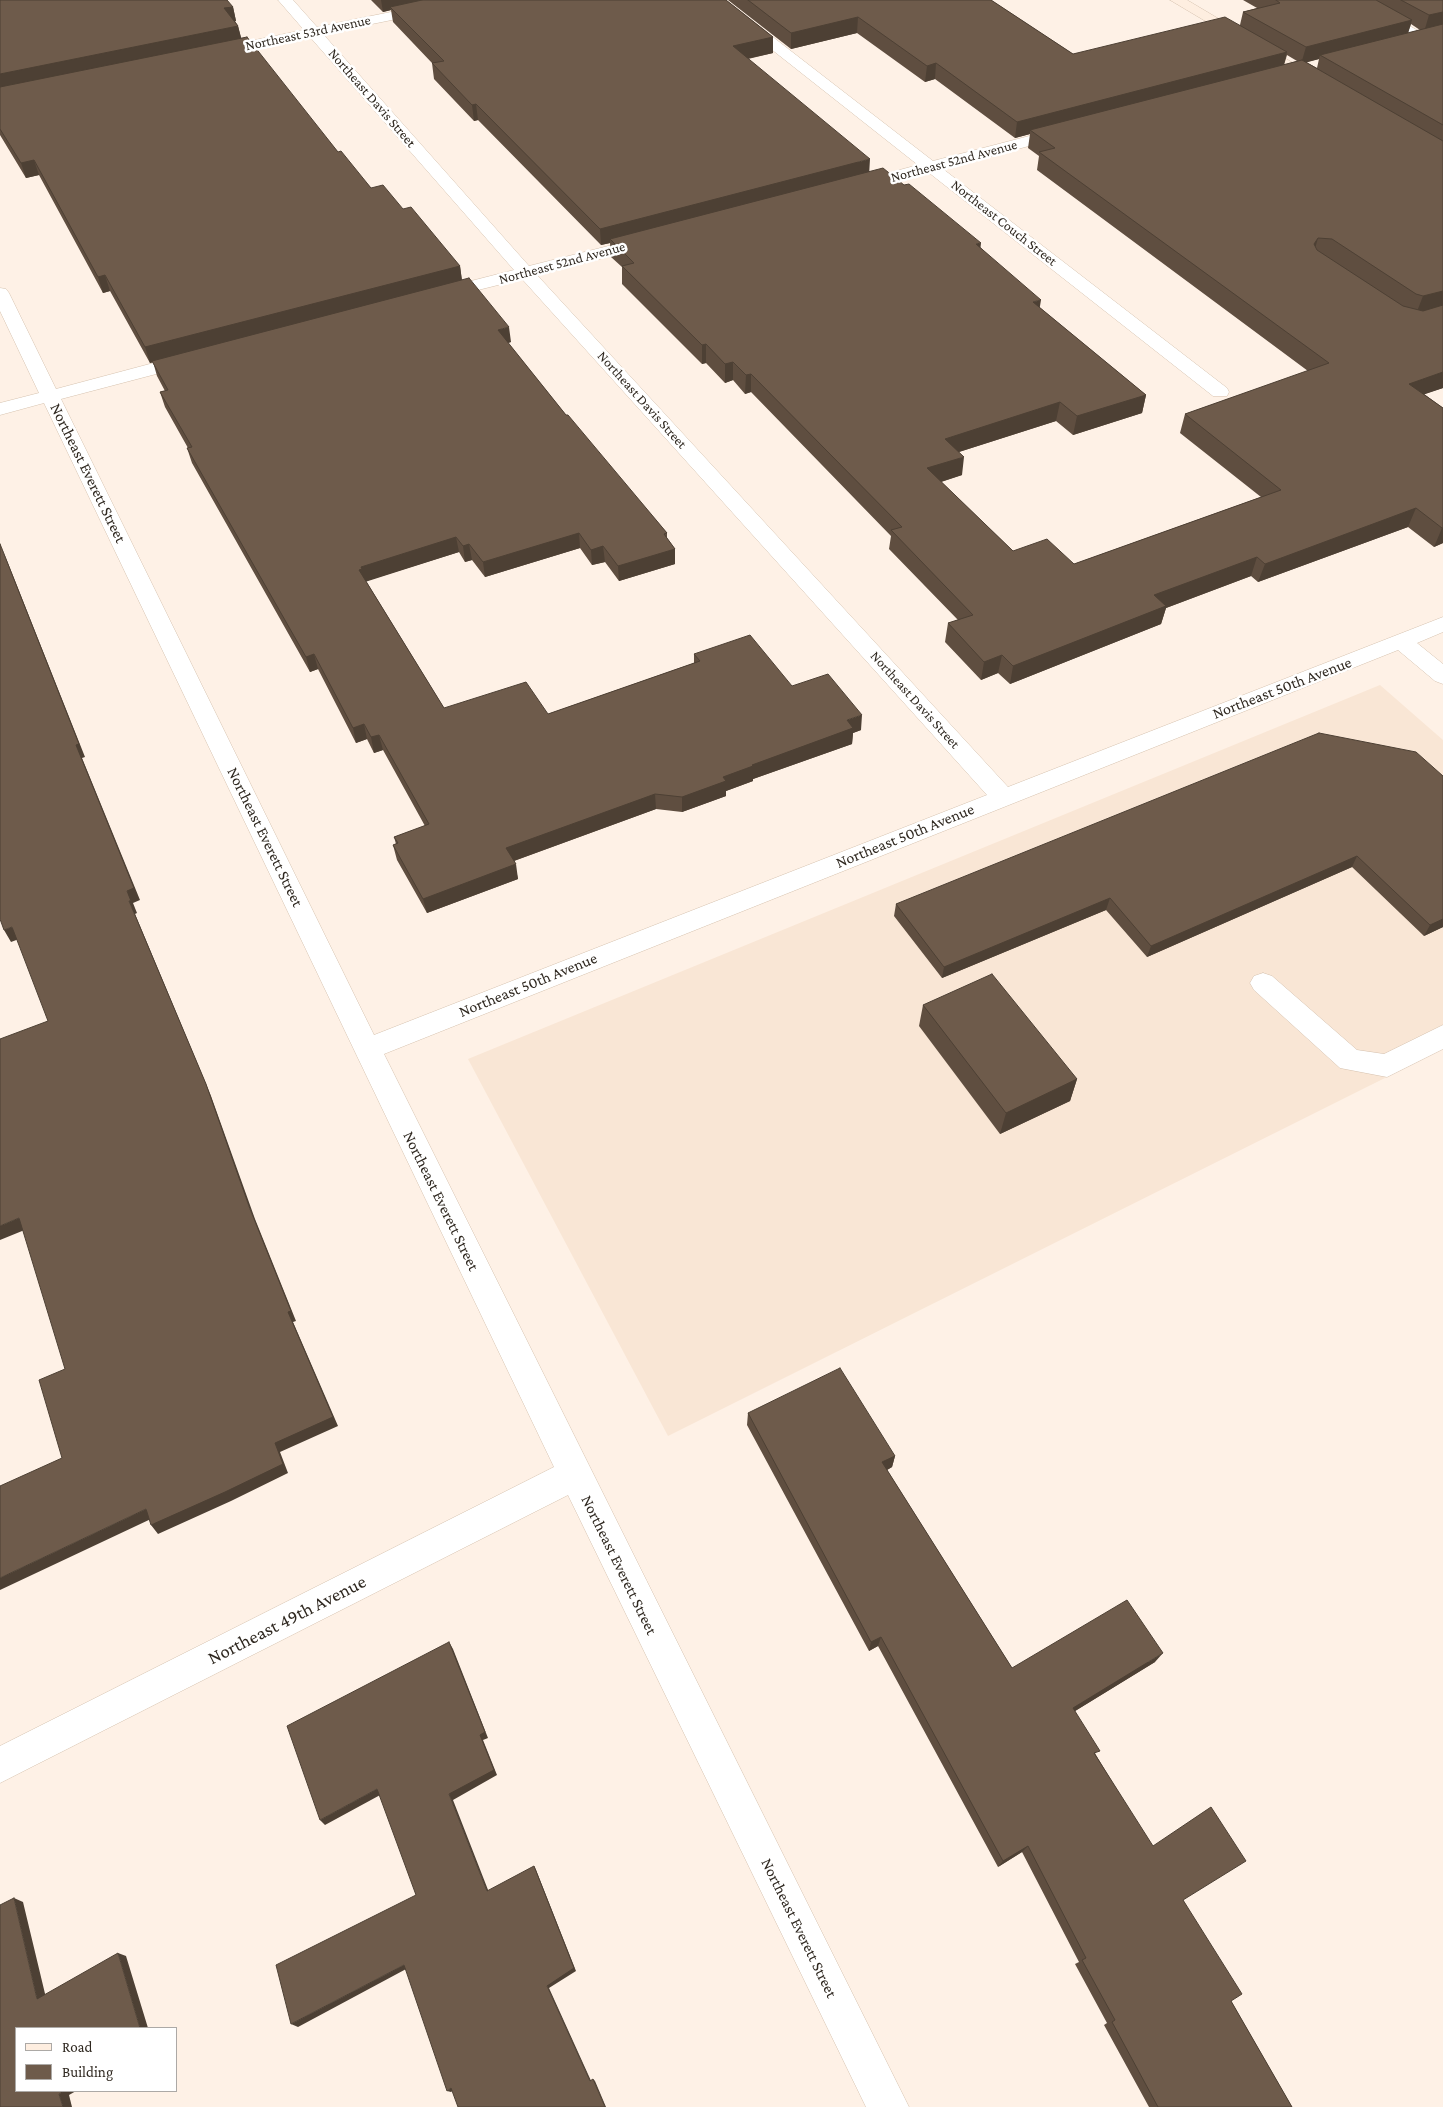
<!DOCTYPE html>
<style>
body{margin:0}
#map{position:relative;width:1443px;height:2107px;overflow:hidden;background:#fef1e6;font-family:"Crimson Pro",serif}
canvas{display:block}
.legend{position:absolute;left:15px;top:2027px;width:162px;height:65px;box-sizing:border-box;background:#fff;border:1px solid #aca9a6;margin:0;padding:6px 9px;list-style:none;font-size:15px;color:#2f2820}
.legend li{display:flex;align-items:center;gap:10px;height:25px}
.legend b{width:25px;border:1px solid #aca9a6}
</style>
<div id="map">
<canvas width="1443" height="2107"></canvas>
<ul class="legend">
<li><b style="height:6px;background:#feeee0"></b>Road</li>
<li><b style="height:14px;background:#6e5b4b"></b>Building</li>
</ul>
</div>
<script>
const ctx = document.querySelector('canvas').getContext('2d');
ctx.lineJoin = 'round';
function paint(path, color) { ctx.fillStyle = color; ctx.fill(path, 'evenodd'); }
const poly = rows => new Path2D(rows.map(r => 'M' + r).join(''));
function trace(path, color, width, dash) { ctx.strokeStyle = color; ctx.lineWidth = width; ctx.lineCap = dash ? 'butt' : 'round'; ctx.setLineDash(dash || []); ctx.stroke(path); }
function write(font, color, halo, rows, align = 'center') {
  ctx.font = font + ' "Crimson Pro",serif'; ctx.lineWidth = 5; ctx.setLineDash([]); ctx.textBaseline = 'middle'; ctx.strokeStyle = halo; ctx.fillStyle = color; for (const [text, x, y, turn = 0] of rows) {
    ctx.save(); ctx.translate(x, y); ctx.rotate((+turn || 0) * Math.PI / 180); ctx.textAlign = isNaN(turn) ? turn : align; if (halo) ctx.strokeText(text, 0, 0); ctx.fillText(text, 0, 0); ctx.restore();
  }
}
paint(poly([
 [1380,685,1443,740,1443,1049,668,1436,468,1059]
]), '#f9e6d5');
const lane = poly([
 [1345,0,1363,0,1431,38,1429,41,1419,41,1345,0],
 [1263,973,1272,976,1357,1050,1384,1054,1443,1025,1443,1049,1387,1077,1340,1068,1254,990,1250,983,1254,976,1263,973]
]);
const street = poly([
 [278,0,293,0,317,27,450,0,477,0,470,4,323,34,529,266,648,236,654,237,657,241,654,245,537,275,1008,787,1443,617,1443,632,1417,643,1443,664,1443,684,1435,681,1398,650,384,1054,909,2107,866,2107,568,1495,0,1783,0,1746,554,1467,44,403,0,415,0,403,39,393,0,311,0,288,6,289,9,293,56,389,191,353,198,355,200,359,198,363,61,399,374,1035,987,795,522,279,438,300,432,299,429,295,432,291,514,270,310,37,216,56,211,55,209,52,211,49,304,30,278,0],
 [709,0,725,0,933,161,1064,127,1070,129,1072,132,1070,135,943,169,1227,388,1229,392,1227,396,1213,396,928,172,857,191,851,189,849,186,851,183,918,165,709,0]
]);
const secondary = poly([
 [1170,0,1187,0,1325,82,1323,85,1313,85,1170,0]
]);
trace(lane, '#d6c2af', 1);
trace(street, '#d6c2af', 1);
trace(secondary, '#d6c2af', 1);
paint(lane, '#fff');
paint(street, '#fff');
paint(secondary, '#feeee0');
paint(poly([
 [0,0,233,7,236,21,235,21,238,26,241,38,338,152,371,188,403,209,460,266,462,280,511,342,508,343,566,415,667,533,667,538,675,549,675,564,619,581,605,562,592,565,580,548,485,577,472,560,465,562,459,552,366,581,444,708,548,714,694,663,694,654,792,686,861,730,853,733,852,744,753,779,753,781,726,791,726,796,682,812,656,809,514,861,518,879,427,913,397,860,393,845,396,844,394,837,425,826,383,750,374,753,367,739,356,743,318,669,310,672,192,463,187,448,188,448,165,407,160,392,165,391,157,376,153,362,150,363,110,291,103,293,39,175,26,178,0,135],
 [371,0,726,0,773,37,773,53,748,59,869,172,981,248,1039,307,1146,395,1142,413,1073,435,1056,421,959,452,962,475,941,482,1013,551,1074,564,1261,497,1180,433,1185,414,1308,371,1037,170,1039,156,1028,148,1030,134,1015,138,935,79,925,82,857,33,791,49,728,0,991,0,1073,54,1240,25,1243,12,1257,8,1243,0,1443,0,1443,388,1424,394,1443,408,1443,543,1434,547,1408,527,1258,582,1251,576,1166,608,1161,624,1010,684,998,673,981,680,945,642,948,623,958,620,889,549,891,536,751,392,745,394,733,380,725,383,706,363,702,364,622,284,622,267,611,257,610,243,601,245,478,120,474,121,434,79,432,63,393,22,391,10,383,12],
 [1411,24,1420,30,1408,33],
 [1287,55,1297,61,1284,65],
 [1319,59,1317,68,1306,62],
 [1443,776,1443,927,1424,936,1352,867,1147,957,1106,910,942,978,894,916,896,904],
 [923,1005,1077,1079,1070,1101,1000,1134,919,1026],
 [748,1413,895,1456,892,1467,887,1470,1012,1668,1155,1662,1075,1711,1096,1755,1183,1900,1231,2001,1292,2107,1149,2107,1104,2025,1107,2023,1075,1964,1079,1962,1022,1852,998,1867,878,1646,869,1651,747,1425]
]), '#5f4e40');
paint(poly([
 [381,0,441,0,390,7,391,10,383,12],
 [233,7,236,21,228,23,224,8],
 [1443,12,1443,28,1424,32,1429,15],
 [858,17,857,33,791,49,791,33],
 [1412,20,1407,36,1320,55,1319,59,1301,64,1306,47],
 [238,26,242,41,0,90,0,74],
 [773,37,773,53,732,62,733,46],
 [1287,52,1283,68,1030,130,1030,134,1015,138,1017,122],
 [936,63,935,79,925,82,927,66],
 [476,104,478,120,474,121,472,105],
 [870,159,869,176,610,239,610,243,601,245,600,229],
 [34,160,39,175,26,178,21,163],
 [1318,238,1313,256,1314,244],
 [981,243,979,261,976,244],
 [460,266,462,282,150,363,145,347],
 [105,275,110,291,103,293,98,277],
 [1443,291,1443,307,1416,314,1423,296],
 [1041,300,1038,318,1033,302],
 [509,327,511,342,500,345,498,330],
 [706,344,706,363,702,364,702,345],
 [733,362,733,380,725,383,725,364],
 [1443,372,1443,388,1402,402,1409,384],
 [751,374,751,392,745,394,746,375],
 [1146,395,1142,413,1073,435,1077,416],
 [1060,402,1056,421,943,457,945,439],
 [964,457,962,475,925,487,927,468],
 [1416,508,1408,527,1258,582,1265,564],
 [1442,528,1443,528,1443,543,1434,547],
 [579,533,580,548,485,577,483,562],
 [456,537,459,552,365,582,359,570,361,567],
 [0,543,85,757,82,758,140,900,133,903,137,913,135,914,211,1096,255,1219,296,1321,293,1322,338,1426,280,1452,288,1473,231,1501,158,1534,151,1525,275,1443,288,1312,250,1209,129,901,127,891],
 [469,544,472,560,465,562,463,546],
 [603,546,605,562,592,565,591,550],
 [675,549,675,564,619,581,618,566],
 [1257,557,1251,576,1166,608,1161,624,1010,684,1013,666,1154,595],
 [314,654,318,669,310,672,306,657],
 [1002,655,998,673,981,680,984,662],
 [862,715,861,730,853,733,852,744,753,779,753,781,726,791,726,796,682,812,682,797,723,777,847,720],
 [364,724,367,739,356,743,353,728],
 [379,735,383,750,374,753,371,737],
 [655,794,656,809,508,863,506,848],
 [1357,856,1352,867,1147,957,1151,946],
 [516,864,518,879,427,913,423,899],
 [1110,898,1106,910,942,978,944,967],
 [1443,919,1443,927,1424,936,1430,925],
 [12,927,19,939,11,942,4,930],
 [1077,1079,1070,1101,1000,1134,1006,1113],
 [19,1218,27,1229,0,1240,0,1226],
 [895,1456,892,1467,880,1474,882,1462],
 [146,1509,153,1518,0,1590,0,1578],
 [881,1637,878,1646,869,1651,871,1642],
 [449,1642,453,1649,488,1738,483,1740,497,1775,453,1800,490,1895,487,1891,449,1794,480,1735],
 [1163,1653,1155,1662,1067,1716,1073,1708],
 [377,1789,382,1794,325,1825,320,1820],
 [1028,1846,1022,1852,998,1867,1003,1861],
 [534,1866,536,1870,576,1971,549,1988,592,2083,590,2081,547,1986],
 [14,1898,23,1902,47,2002,37,1999],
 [118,1953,126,1956,148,2028,140,2028],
 [404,1965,408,1968,298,2027,291,2024],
 [593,2079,595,2081,606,2107,605,2107],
 [451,2088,455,2089,451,2092,447,2091],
 [64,2091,76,2091,69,2095,72,2107,63,2107,59,2094]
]), '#4d4034');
const building = poly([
 [0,0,227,0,233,7,224,8,238,26,0,74,0,0],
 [422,0,726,0,773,37,733,46,870,159,600,229,476,104,472,105,432,63,444,61,390,7,422,0],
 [748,0,991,0,1073,54,1225,17,1287,52,1017,122,936,63,927,66,858,17,791,33,748,0],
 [1276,0,1376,0,1412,20,1306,47,1243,12,1280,3,1276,0],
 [1401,0,1443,0,1443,12,1429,15,1401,0],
 [1443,24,1443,125,1320,55,1443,24],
 [247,37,338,152,341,151,371,188,383,185,403,209,411,207,460,266,145,347,105,275,98,277,34,160,21,163,0,129,0,87,247,37],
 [1302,60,1443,141,1443,291,1423,296,1416,294,1332,239,1318,238,1314,244,1317,250,1403,306,1423,311,1443,305,1443,372,1409,384,1443,408,1443,528,1442,528,1416,508,1265,564,1257,557,1154,595,1166,606,1013,666,1002,655,984,662,948,623,973,615,891,530,902,527,751,374,746,375,733,362,725,364,706,344,702,345,622,266,634,263,610,239,883,168,904,185,909,184,981,243,976,244,1041,300,1033,302,1146,395,1077,416,1060,402,945,439,964,457,927,468,1013,551,1047,539,1074,564,1281,490,1185,414,1329,363,1039,152,1055,148,1030,130,1302,60],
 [469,278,509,327,498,330,566,415,568,415,667,533,664,534,675,549,618,566,603,546,591,550,579,533,483,562,469,544,463,546,456,537,361,567,362,569,359,570,444,708,526,682,548,714,700,661,694,654,750,635,792,686,828,674,862,715,847,720,853,728,752,765,753,766,723,777,726,781,682,797,655,794,506,848,516,864,423,899,393,845,398,843,394,837,429,824,379,735,371,737,364,724,353,728,314,654,306,657,187,448,192,447,160,392,168,390,152,361,469,278],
 [0,544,79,744,76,745,134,888,127,891,131,901,129,901,206,1084,250,1209,291,1311,288,1312,333,1417,275,1443,283,1464,225,1492,151,1525,146,1509,0,1578,0,1486,62,1458,39,1380,65,1369,19,1218,0,1226,0,1039,48,1021,12,927,4,930,0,919,0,544],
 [1319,733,1416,752,1443,776,1443,919,1430,925,1357,856,1151,946,1110,898,944,967,896,904,1319,733],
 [992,974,1077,1079,1006,1113,923,1005,992,974],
 [840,1368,895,1456,882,1462,1012,1668,1127,1600,1163,1653,1073,1708,1100,1751,1094,1753,1153,1846,1211,1807,1246,1861,1183,1900,1242,1994,1231,2001,1292,2107,1158,2107,1112,2022,1115,2020,1082,1960,1086,1958,1028,1846,1003,1861,881,1637,871,1642,748,1413,840,1368],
 [449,1642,485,1732,480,1735,494,1770,449,1794,487,1891,534,1866,574,1968,547,1986,590,2081,593,2079,605,2107,458,2107,451,2088,447,2091,404,1965,291,2024,276,1965,416,1895,377,1789,320,1820,287,1726,449,1642],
 [14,1898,37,1999,118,1953,140,2028,16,2028,16,2091,64,2091,59,2094,63,2107,0,2107,0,1905,14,1898]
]);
paint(building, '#6e5b4b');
trace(building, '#4d4034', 1);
write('14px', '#2f2820', '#fff', [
 ["Northeast 53rd Avenue",308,33,-12],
 ["Northeast Davis Street",372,98,49],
 ["Northeast 52nd Avenue",954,161,-15],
 ["Northeast Couch Street",1004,223,38],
 ["Northeast 52nd Avenue",562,263,-15],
 ["Northeast Davis Street",642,400,48],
 ["Northeast Davis Street",915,700,48]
]);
write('16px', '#2f2820', '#fff', [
 ["Northeast Everett Street",88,473,64],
 ["Northeast 50th Avenue",1282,688,-21],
 ["Northeast 50th Avenue",905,836,-22],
 ["Northeast Everett Street",265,837,64],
 ["Northeast 50th Avenue",528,985,-22],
 ["Northeast Everett Street",441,1201,64],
 ["Northeast Everett Street",619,1565,64],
 ["Northeast Everett Street",799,1928,64]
]);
write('19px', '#2f2820', '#fff', [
 ["Northeast 49th Avenue",287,1620,-27]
]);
</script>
